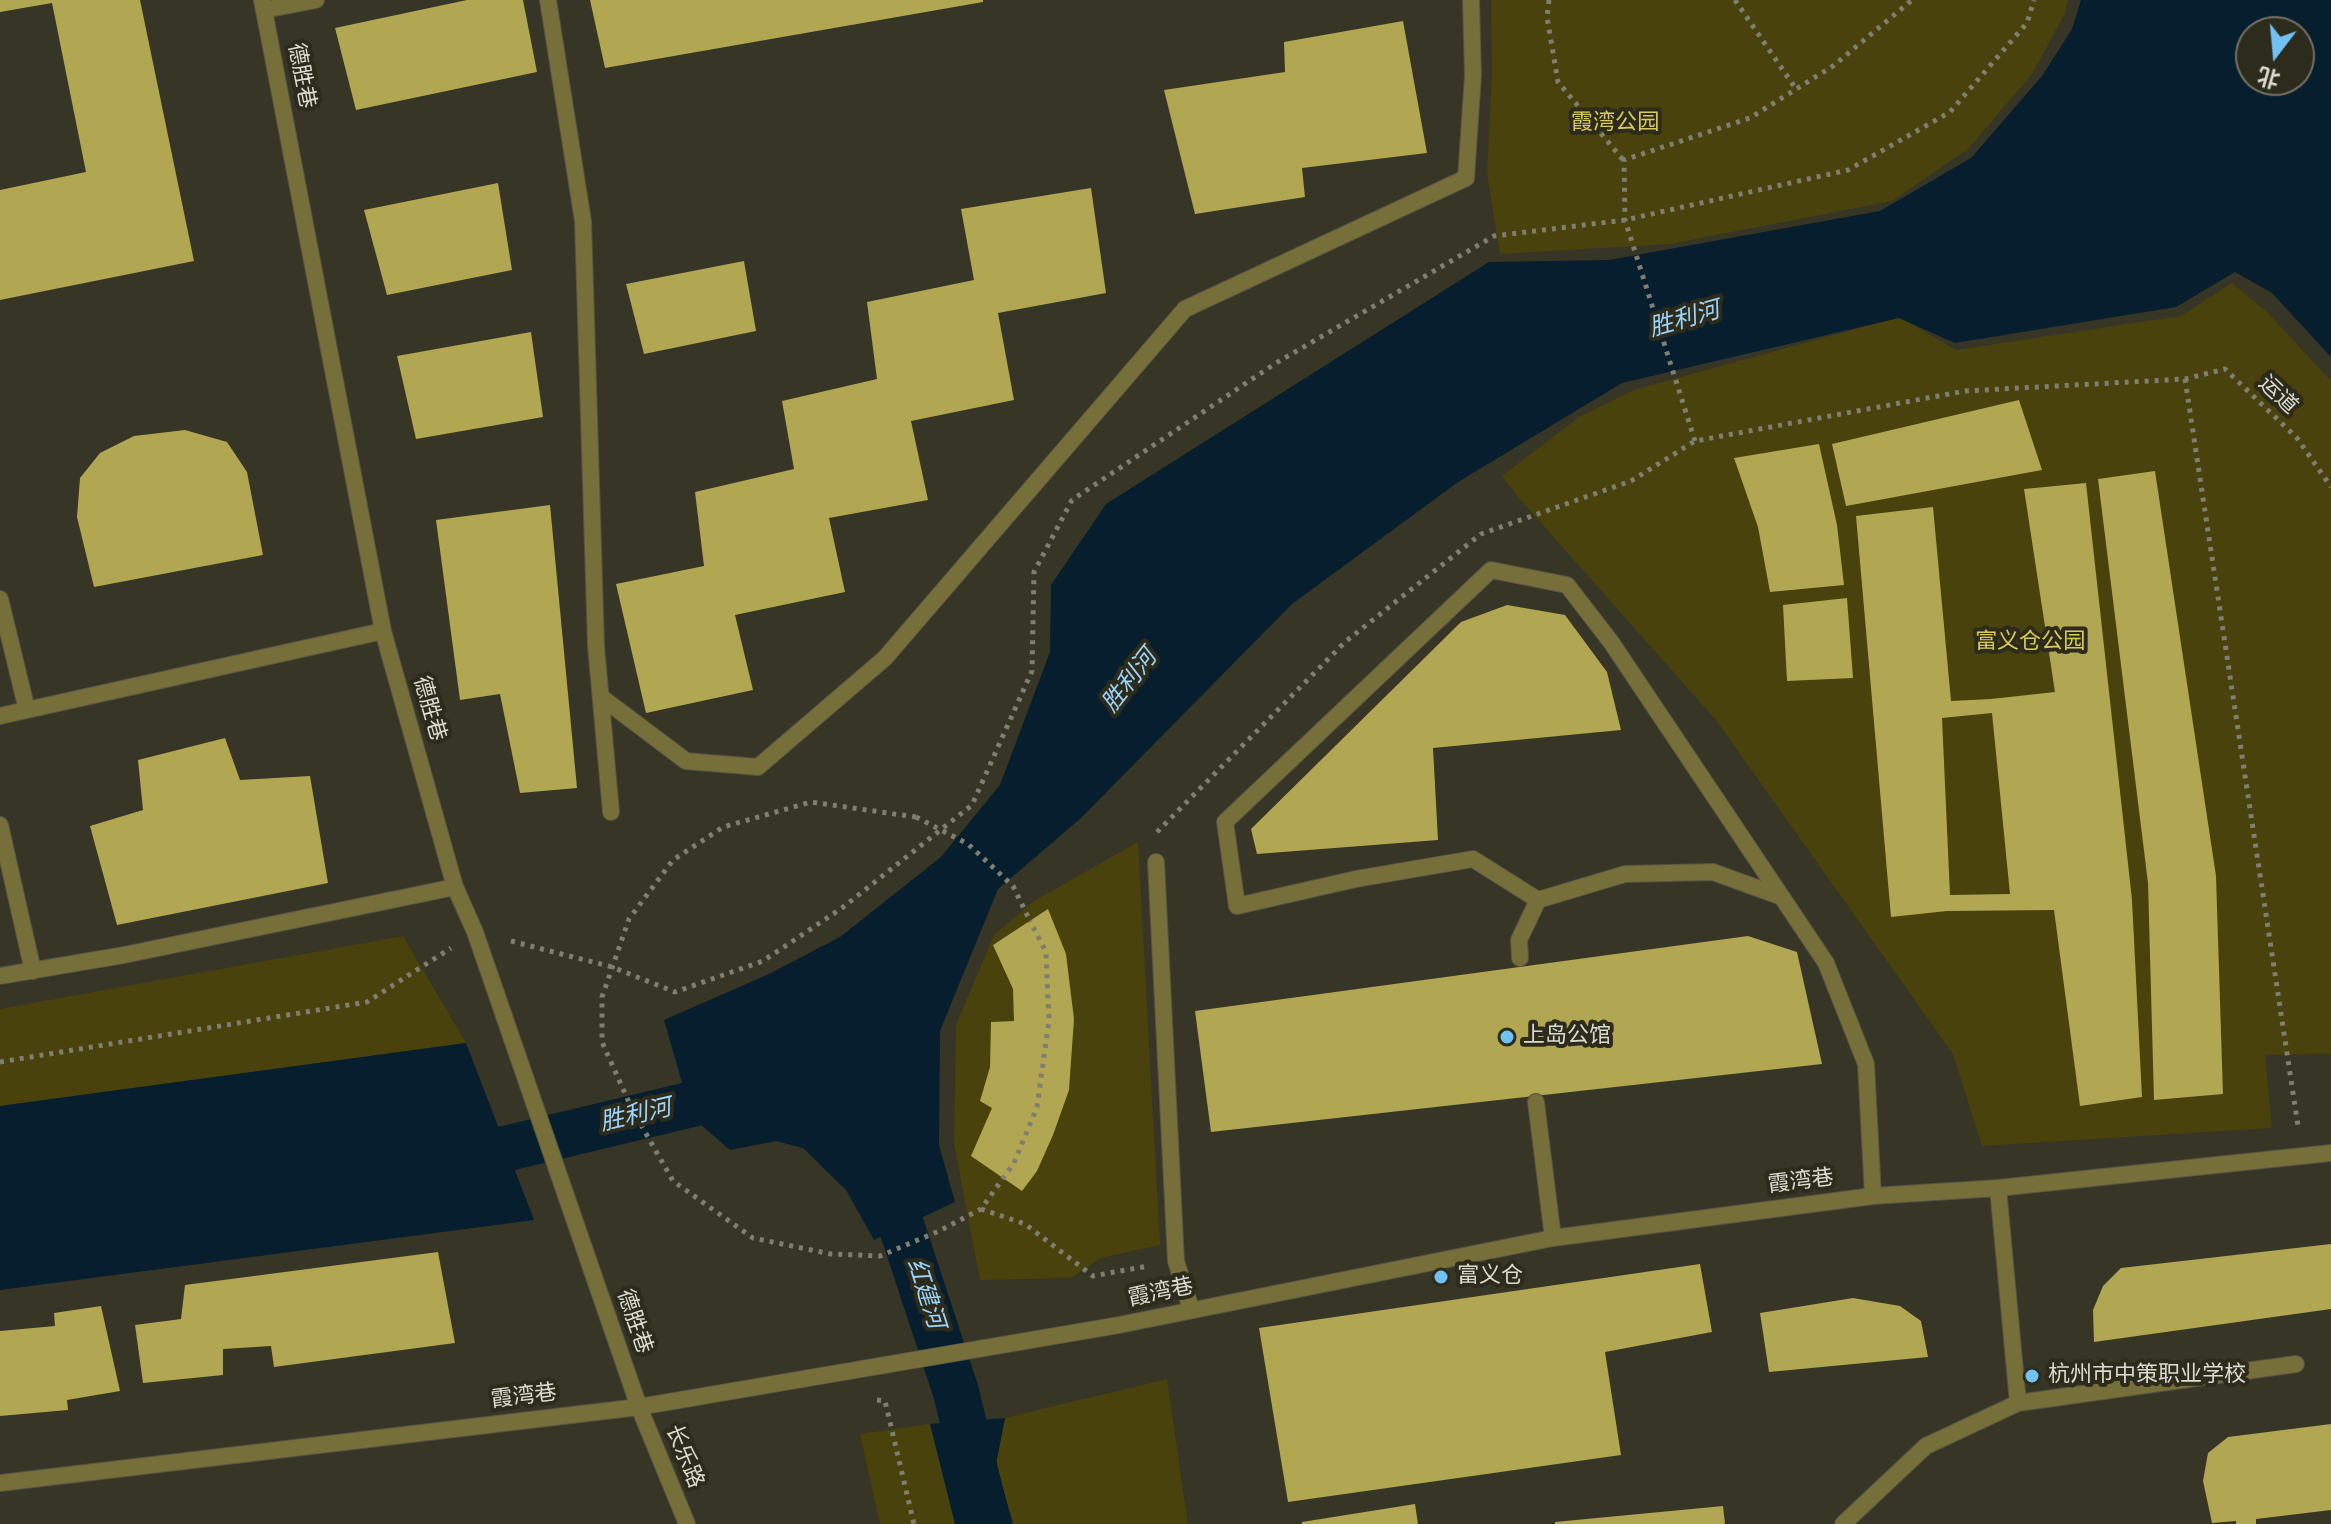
<!DOCTYPE html>
<meta charset="utf-8">
<style>
body{margin:0}
#map{position:relative;width:2331px;height:1524px;overflow:hidden;background:#373526;font-family:"Source Sans 3","Noto Sans SC",sans-serif}
canvas{display:block}
.north{position:absolute;left:2235px;top:16px;width:80px;height:80px;box-sizing:border-box;background:#2d2b1c;border:2px solid #737164;border-radius:50%;rotate:196deg;font-size:22px;font-weight:700;line-height:32px;text-align:center;color:#dcdbd1}
.north::after{content:'';display:block;margin:auto;width:28px;height:36px;background:#72c1f5;clip-path:polygon(50% 0,100% 100%,50% 72%,0 100%)}
</style>
<div id="map">
<canvas width="2331" height="1524"></canvas>
<div class="north">北</div>
</div>
<script>
const ctx = document.querySelector('canvas').getContext('2d');
ctx.lineJoin = 'round';
function paint(path, color) { ctx.fillStyle = color; ctx.fill(path, 'evenodd'); }
const poly = rows => new Path2D(rows.map(r => 'M' + r).join(''));
function trace(path, color, width, dash) { ctx.strokeStyle = color; ctx.lineWidth = width; ctx.lineCap = dash ? 'butt' : 'round'; ctx.setLineDash(dash || []); ctx.stroke(path); }
function write(font, color, halo, rows, align = 'center') {
  ctx.font = font + ' "Source Sans 3","Noto Sans SC",sans-serif'; ctx.lineWidth = 8; ctx.setLineDash([]); ctx.textBaseline = 'middle'; ctx.strokeStyle = halo; ctx.fillStyle = color; for (const [text, x, y, turn = 0] of rows) {
    ctx.save(); ctx.translate(x, y); ctx.rotate((+turn || 0) * Math.PI / 180); ctx.textAlign = isNaN(turn) ? turn : align; if (halo) ctx.strokeText(text, 0, 0); ctx.fillText(text, 0, 0); ctx.restore();
  }
}
paint(poly([
 [1491,0,2068,0,2065,13,2032,74,1969,148,1892,201,1670,244,1500,254,1487,174,1492,74],
 [2232,283,2266,311,2331,381,2331,1054,2265,1055,2272,1128,1982,1146,1953,1054,1716,720,1519,498,1502,476,1579,417,1634,390,1899,317,1956,350,2181,316],
 [1138,842,1160,1245,1101,1258,1071,1278,980,1280,954,1143,956,1025,994,935,1034,901],
 [403,936,466,1043,0,1106,0,1009],
 [1167,1379,1188,1524,1013,1524,996,1464,1005,1418],
 [930,1424,955,1524,880,1524,860,1434]
]), '#49420c');
paint(poly([
 [2081,0,2331,0,2331,357,2272,293,2235,272,2176,307,1955,343,1899,318,1622,383,1458,482,1292,604,1081,818,998,889,940,1031,939,1145,955,1202,874,1240,846,1190,803,1148,776,1141,730,1150,692,1117,664,1020,769,974,840,937,941,857,1000,785,1050,652,1051,585,1106,504,1489,262,1609,260,1880,211,1971,158,2042,76,2072,29],
 [2299,32,2299,80,2251,80,2251,32],
 [466,1043,534,1220,0,1290,0,1106],
 [1005,1418,996,1464,1013,1524,955,1524,930,1424]
]), '#061e2d');
trace(poly([
 [446,1163,751,1090],
 [882,1167,956,1392,988,1524]
]), '#061e2d', 46);
paint(poly([
 [0,0,140,0,194,261,0,300,0,190,86,172,52,3,0,12],
 [467,0,523,0,537,72,356,110,335,28],
 [590,0,983,0,983,2,605,68],
 [1403,21,1427,153,1302,168,1305,197,1195,214,1164,90,1285,72,1284,42],
 [498,183,512,270,387,295,364,210],
 [1091,188,1106,293,998,313,1014,400,911,421,928,500,829,518,845,592,735,615,753,690,646,713,616,584,704,566,695,492,794,469,782,401,877,379,867,302,974,280,961,209],
 [744,261,756,331,644,354,626,284],
 [531,332,543,417,416,439,397,356],
 [2019,400,2042,470,1846,506,1832,444],
 [185,430,227,442,247,472,263,555,94,587,77,517,80,478,100,453,134,436],
 [1819,444,1837,525,1844,585,1770,592,1758,527,1734,458],
 [2155,471,2216,876,2223,1094,2154,1100,2148,883,2098,479],
 [2086,483,2132,900,2142,1097,2080,1106,2054,910,1947,911,1891,917,1856,516,1933,507,1951,701,1991,699,2055,692,2024,489],
 [1992,713,2010,894,1950,895,1942,718],
 [550,505,577,788,520,793,500,694,460,700,436,520],
 [1847,598,1853,678,1787,681,1783,605],
 [1507,605,1565,615,1607,672,1621,730,1433,748,1438,840,1257,854,1251,829,1461,622],
 [225,738,240,780,310,776,328,883,117,925,90,826,143,810,138,760],
 [1048,909,1066,954,1074,1019,1069,1090,1053,1135,1037,1171,1022,1191,971,1156,992,1108,980,1101,990,1067,991,1022,1014,1021,1013,989,993,945],
 [1748,936,1797,952,1822,1064,1211,1132,1195,1011],
 [2331,1244,2331,1309,2094,1342,2093,1310,2103,1286,2121,1268],
 [438,1252,455,1343,274,1367,271,1346,223,1349,223,1375,143,1383,135,1325,181,1319,185,1285],
 [1700,1264,1712,1332,1605,1352,1621,1455,1288,1502,1259,1328],
 [1853,1298,1900,1306,1921,1321,1928,1357,1769,1372,1760,1313],
 [101,1306,120,1391,67,1400,68,1410,0,1416,0,1331,55,1326,54,1313],
 [2331,1424,2331,1510,2256,1519,2256,1524,2236,1524,2236,1521,2212,1523,2203,1481,2208,1453,2228,1437],
 [1415,1504,1418,1524,1302,1524,1302,1522],
 [1723,1506,1725,1524,1555,1524,1555,1522]
]), '#b1a652');
const service = poly([
 [548,0,583,221,596,646,611,812],
 [264,10,316,0],
 [0,599,27,710],
 [601,697,686,761,758,767,885,658,1185,309,1466,178,1473,75,1471,0],
 [0,716,383,631],
 [0,825,33,971],
 [1156,862,1176,1261,1191,1309],
 [1782,897,1713,872,1625,874,1538,900,1473,859,1356,879,1237,906,1225,822,1491,570,1567,585,1611,642,1826,963,1866,1064,1873,1196],
 [1520,958,1519,940,1538,900],
 [0,976,124,955,455,887],
 [1536,1102,1553,1238],
 [1998,1188,2018,1403],
 [1843,1524,1926,1446,2018,1403,2296,1364]
]);
const minor = poly([
 [0,1483,639,1407]
]);
const tertiary = poly([
 [262,0,383,631,455,887,475,932,639,1407,687,1524],
 [639,1407,1119,1325,1553,1238,1873,1196,1998,1188,2331,1153]
]);
trace(service, '#555345', 18);
trace(minor, '#555345', 18);
trace(tertiary, '#555345', 18);
trace(poly([
 [1549,0,1547,17,1558,82,1624,161],
 [1735,0,1796,89],
 [2185,379,2298,1126],
 [1695,441,1625,220,1624,160,1750,118,1833,66,1912,0],
 [916,817,811,802,723,827,673,860,629,919,602,997,602,1042,632,1109,673,1181,753,1238,831,1254,880,1256,939,1231,981,1209,1014,1163,1037,1107,1049,1020,1046,952,1030,921],
 [1157,832,1345,642,1481,534,1631,481,1695,441,1965,391,2185,379,2225,369,2297,438,2331,487],
 [511,941,612,967,675,992,763,961,842,908,972,805,1032,671,1034,572,1072,500,1276,363,1494,236,1625,220,1848,170,1950,112,2027,23,2034,0],
 [0,1062,367,1002,451,948],
 [981,1209,1025,1224,1093,1276,1148,1266],
 [877,1400,885,1401,914,1524]
]), '#7f7e71', 5, [4, 6]);
trace(service, '#766f39', 16);
trace(minor, '#766f39', 16);
trace(tertiary, '#766f39', 16);
trace(poly([
 [916,817,968,844,1013,886,1030,921]
]), '#7f7e71', 5, [4, 6]);
for (const [x, y, r, color] of [
 [1507,1037,8,"#72c1f5"],
 [1441,1277,8,"#72c1f5"],
 [2032,1376,8,"#72c1f5"]
]) { const dot = new Path2D(); dot.arc(x, y, r, 0, 2 * Math.PI); ctx.fillStyle = color; ctx.fill(dot); trace(dot, '#2d2b1c', 3); }
write('22px', '#dcdbd1', '#2d2b1c', [
 ["德胜巷",300,76,79],
 ["运道",2277,396,44],
 ["德胜巷",428,709,74],
 ["霞湾巷",1801,1183,-7],
 ["霞湾巷",1161,1294,-12],
 ["德胜巷",633,1322,71],
 ["霞湾巷",524,1398,-7],
 ["长乐路",683,1457,68]
]);
write('22px', '#dacb57', '#2d2b1c', [
 ["霞湾公园",1615,124],
 ["富义仓公园",2030,643]
]);
write('22px', '#dcdbd1', '#2d2b1c', [
 ["上岛公馆",1523,1037],
 ["富义仓",1457,1277],
 ["杭州市中策职业学校",2048,1376]
], 'left');
write('italic 24px', '#9bd4fc', '#2d2b1c', [
 ["胜利河",1685,321,-16],
 ["胜利河",1131,682,-52],
 ["胜利河",636,1117,-13],
 ["红建河",924,1294,72]
]);
</script>
